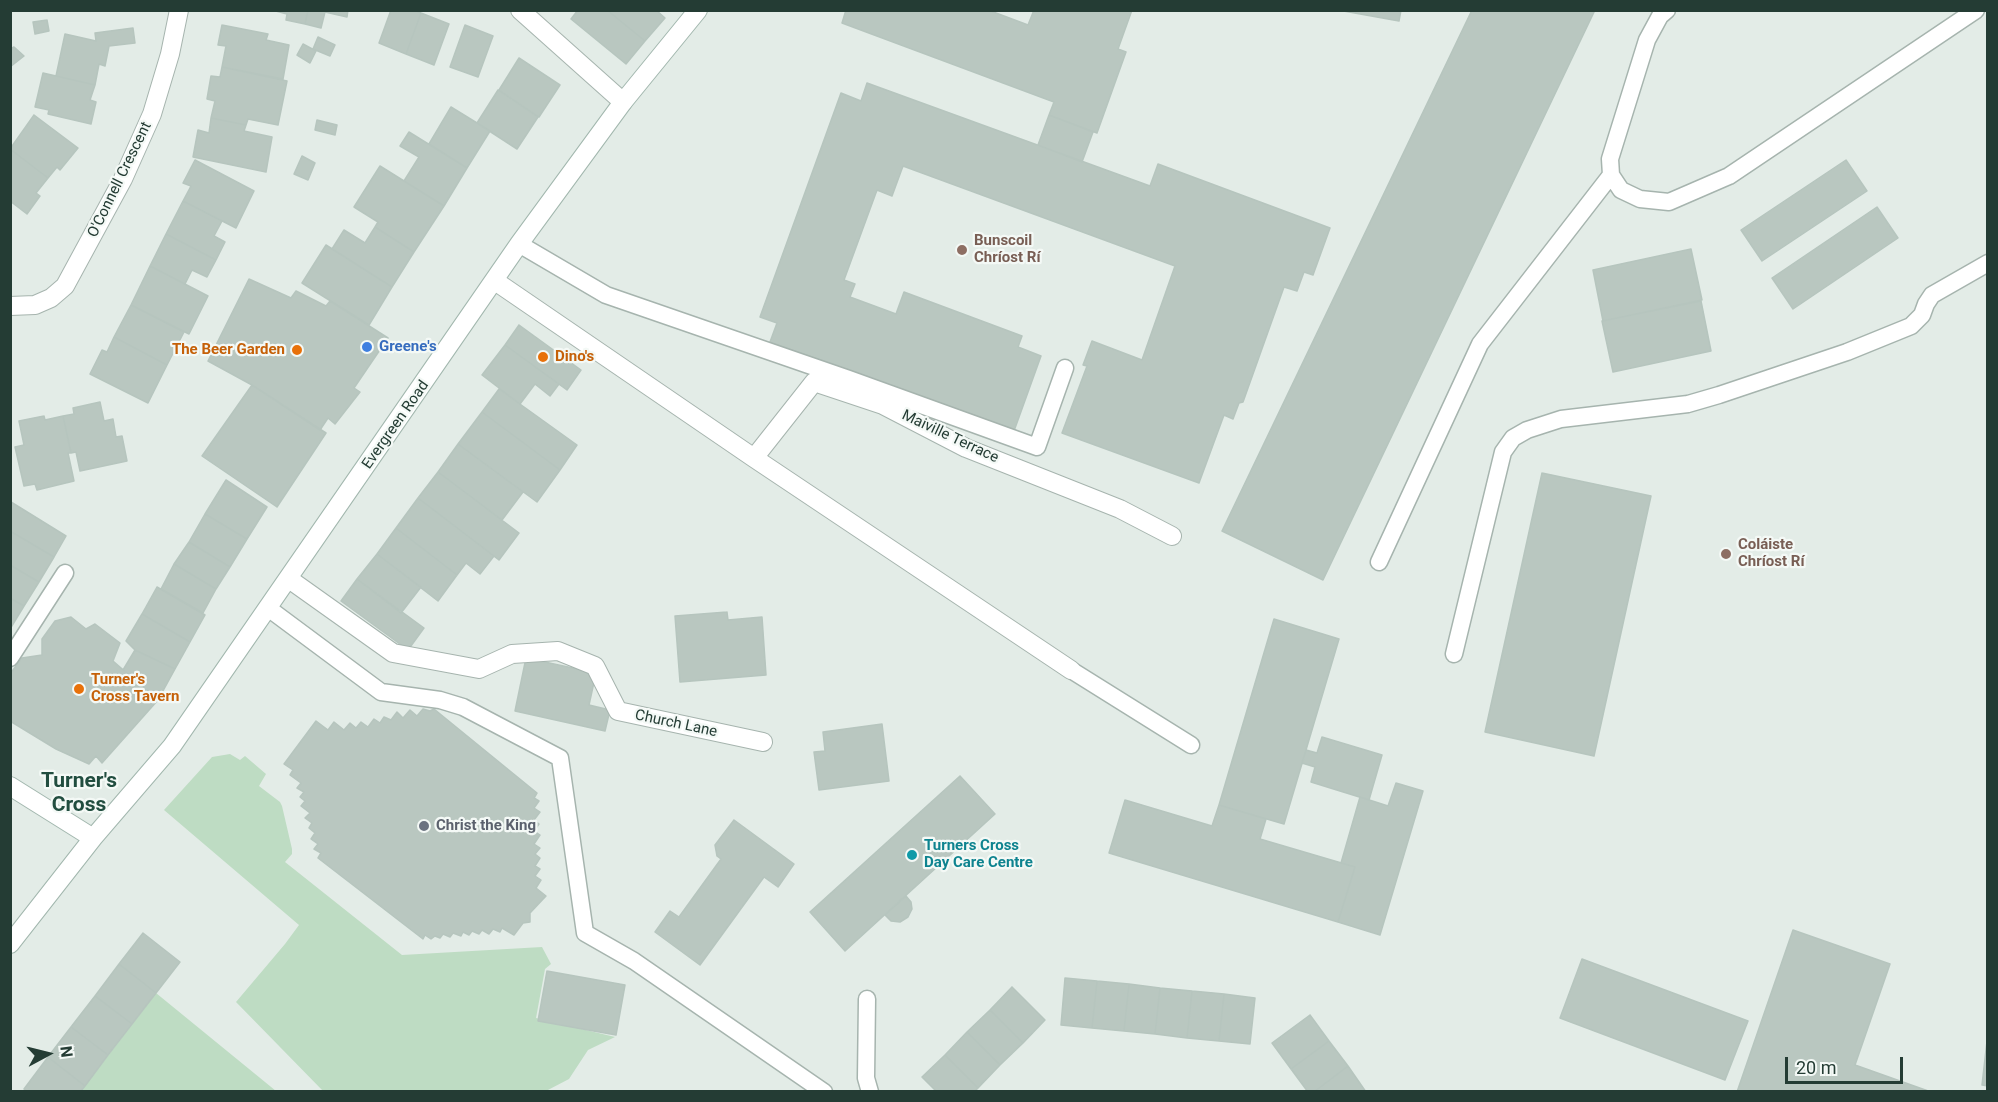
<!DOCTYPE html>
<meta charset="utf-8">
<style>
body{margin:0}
#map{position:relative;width:1998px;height:1102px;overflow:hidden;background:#e3ece7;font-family:Roboto,sans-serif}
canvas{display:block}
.frame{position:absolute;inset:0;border:12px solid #243c34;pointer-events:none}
.north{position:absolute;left:18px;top:1024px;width:60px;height:60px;-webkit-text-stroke:4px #f4f9f6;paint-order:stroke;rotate:83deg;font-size:16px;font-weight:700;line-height:24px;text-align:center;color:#243c34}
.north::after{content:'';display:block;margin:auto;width:21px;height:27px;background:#243c34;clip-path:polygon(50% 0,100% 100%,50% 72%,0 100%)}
.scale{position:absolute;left:1785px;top:1057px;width:118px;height:27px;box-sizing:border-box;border:3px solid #243c34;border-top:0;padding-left:8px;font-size:18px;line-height:21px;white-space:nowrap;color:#243c34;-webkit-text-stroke:4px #f4f9f6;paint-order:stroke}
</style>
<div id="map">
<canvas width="1998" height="1102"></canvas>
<div class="frame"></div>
<div class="north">N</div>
<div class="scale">20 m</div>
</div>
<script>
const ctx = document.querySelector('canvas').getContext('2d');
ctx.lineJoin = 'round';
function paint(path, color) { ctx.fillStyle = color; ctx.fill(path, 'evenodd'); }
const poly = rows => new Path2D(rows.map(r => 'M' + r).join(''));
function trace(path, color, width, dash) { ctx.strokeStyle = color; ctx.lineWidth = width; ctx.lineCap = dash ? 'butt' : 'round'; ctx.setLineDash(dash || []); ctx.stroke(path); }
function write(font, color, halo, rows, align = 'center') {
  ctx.font = font + ' Roboto,sans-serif'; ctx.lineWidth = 4.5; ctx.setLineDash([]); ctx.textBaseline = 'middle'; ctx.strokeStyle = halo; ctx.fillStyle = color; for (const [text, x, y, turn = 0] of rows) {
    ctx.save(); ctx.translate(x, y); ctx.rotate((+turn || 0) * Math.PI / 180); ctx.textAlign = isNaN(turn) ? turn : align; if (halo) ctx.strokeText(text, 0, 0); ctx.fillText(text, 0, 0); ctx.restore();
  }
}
paint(poly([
 [230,754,240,760,245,756,266,774,259,786,280,802,282,806,292,849,292,854,285,862,402,955,542,947,551,964,545,969,536,1018,615,1037,588,1050,569,1079,546,1091,323,1091,236,1002,285,944,299,925,164,810,212,757],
 [156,993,276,1091,80,1092]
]), '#bedcc3');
const building = poly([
 [272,10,308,10,305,24,286,20,287,14,272,10],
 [308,10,348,10,347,17,325,12,321,28,305,24,308,10],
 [391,10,414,10,421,13,406,54,379,43,391,10],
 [578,10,607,10,645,41,626,64,571,19,578,10],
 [607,10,656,10,665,18,645,41,607,10],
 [846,10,988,10,1028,25,1034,10,1132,10,1118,49,1126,52,1097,133,1049,115,1054,102,842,23,846,10],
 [1338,10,1401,10,1399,21,1338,10],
 [1472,10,1595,10,1323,580,1222,531,1472,10],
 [421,13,449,24,434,65,406,54,421,13],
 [47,20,49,31,35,34,33,22,47,20],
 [222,25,268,34,266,40,289,45,283,79,222,67,226,46,218,45,222,25],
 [465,25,493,36,478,77,450,67,465,25],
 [133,28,135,43,109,46,105,66,99,64,95,85,56,76,65,34,96,41,95,33,133,28],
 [318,37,335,45,330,56,313,49,318,37],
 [303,44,316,51,310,63,297,55,303,44],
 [14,47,24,56,10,67,10,49,14,47],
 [519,58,560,85,539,117,499,90,519,58],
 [222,67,287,81,278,125,248,119,246,125,211,118,215,101,207,99,211,76,220,77,222,67],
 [43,73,95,85,90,100,96,102,91,124,48,114,49,110,35,107,43,73],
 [867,83,1150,186,1158,164,1330,228,1313,275,1304,272,1297,291,1284,287,1243,402,1239,403,1233,419,1224,415,1199,483,1062,433,1087,366,1083,365,1092,341,1142,360,1175,266,903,166,892,196,877,190,844,280,855,284,850,297,896,314,904,292,1022,336,1018,347,1041,356,1014,431,770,342,777,323,760,317,841,93,861,101,867,83],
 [498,90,538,117,517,149,477,123,498,90],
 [451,107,490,131,467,168,429,144,451,107],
 [34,115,78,148,60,170,57,167,48,178,10,149,34,115],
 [1049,115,1093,132,1082,162,1038,145,1049,115],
 [211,118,246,125,244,131,272,137,266,172,193,157,198,130,209,133,211,118],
 [317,120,337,125,335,135,315,130,317,120],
 [409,132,467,168,444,206,404,181,419,157,400,146,409,132],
 [10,149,48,178,36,193,40,196,27,214,10,201,10,149],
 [302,156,315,163,308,180,294,174,302,156],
 [195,160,254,191,236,228,183,201,191,186,183,183,195,160],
 [1846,160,1867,191,1762,261,1741,230,1846,160],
 [380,166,444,206,414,252,375,227,378,222,354,207,380,166],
 [183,201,222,221,214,236,225,242,216,260,166,234,183,201],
 [1877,207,1898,238,1793,309,1772,278,1877,207],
 [375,227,414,252,392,287,332,249,344,230,365,243,375,227],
 [166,234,216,260,207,277,192,270,185,284,150,266,166,234],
 [326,245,392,287,369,325,302,283,326,245],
 [1691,249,1702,300,1603,321,1593,270,1691,249],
 [150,266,208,296,189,334,131,305,150,266],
 [249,279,291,298,296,291,326,306,330,301,388,338,354,388,360,392,335,424,328,418,320,430,252,385,208,361,249,279],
 [1701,301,1711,351,1613,372,1602,321,1701,301],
 [131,305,184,332,167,365,114,337,131,305],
 [519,325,581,370,567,390,505,345,519,325],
 [114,337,167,365,148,403,90,374,102,350,107,352,114,337],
 [505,345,559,384,550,396,535,384,520,404,482,375,505,345],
 [252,385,326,433,277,507,202,456,252,385],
 [499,389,577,445,560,470,482,412,499,389],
 [100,402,104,421,113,419,116,437,122,436,127,461,80,471,76,452,71,453,63,416,74,414,73,408,100,402],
 [482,412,560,470,537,502,458,444,482,412],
 [44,416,45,420,63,416,71,453,68,453,74,481,37,490,35,484,24,486,15,447,24,445,19,421,44,416],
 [458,444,523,492,502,520,438,472,458,444],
 [438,472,519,533,499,560,418,498,438,472],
 [1542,473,1651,496,1594,756,1485,732,1542,473],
 [226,480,267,507,247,539,205,514,226,480],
 [418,498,494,556,480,574,466,563,457,575,396,528,418,498],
 [11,502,66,536,54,557,10,531,11,502],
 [205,514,247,539,230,567,189,542,205,514],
 [396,528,457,575,438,601,377,554,396,528],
 [10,531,54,557,39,582,10,565,10,531],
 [189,542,230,567,216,589,174,564,189,542],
 [377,554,421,587,401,613,357,579,377,554],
 [174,564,216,589,203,613,161,589,174,564],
 [10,565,39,582,24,606,10,598,10,565],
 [357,579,424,628,408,650,341,601,357,579],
 [157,587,205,615,190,642,142,614,157,587],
 [10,598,24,606,10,629,10,598],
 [727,612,728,620,762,617,766,675,680,682,675,616,727,612],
 [142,614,190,642,175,669,135,650,126,641,142,614],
 [71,617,86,629,95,624,120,643,113,661,158,700,102,763,96,756,89,764,56,749,10,721,10,691,12,688,10,674,22,658,42,655,42,639,55,621,71,617],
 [1274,619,1339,639,1284,824,1219,805,1274,619],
 [135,650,175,669,158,700,123,670,135,650],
 [526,658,596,673,589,705,610,710,605,731,515,711,526,658],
 [423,709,430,711,434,709,537,793,534,798,539,801,534,808,540,812,534,820,539,824,534,831,540,835,534,844,540,848,535,854,540,858,535,866,540,869,535,876,541,880,536,888,546,896,530,913,530,922,523,923,514,935,502,928,500,932,493,929,489,934,482,930,479,934,472,931,469,935,463,932,461,936,453,933,450,937,443,934,440,938,435,936,431,939,425,935,423,939,318,858,321,853,314,849,318,844,311,839,315,833,309,828,312,823,305,818,310,813,301,806,305,801,300,797,304,792,297,788,301,783,290,775,293,770,284,764,316,721,328,730,334,722,344,730,350,723,356,728,361,722,368,727,374,719,380,723,384,717,391,720,397,712,403,718,410,710,417,716,423,709],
 [882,724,889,781,819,790,814,752,825,751,823,732,882,724],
 [1322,737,1382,755,1369,800,1311,782,1315,767,1302,763,1306,750,1317,753,1322,737],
 [960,776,995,814,845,951,810,912,960,776],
 [1396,783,1423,791,1380,935,1338,922,1355,867,1341,863,1360,797,1388,806,1396,783],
 [1125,800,1212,826,1219,805,1266,819,1260,839,1355,867,1338,922,1109,853,1125,800],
 [734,820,794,864,778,887,764,877,700,965,655,932,670,911,679,917,721,859,717,856,715,845,734,820],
 [906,896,911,902,912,909,908,917,900,922,891,921,885,915,906,896],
 [1793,930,1890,964,1855,1065,1931,1092,1737,1092,1793,930],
 [143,933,180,962,156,993,119,964,143,933],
 [1582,959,1748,1021,1725,1080,1560,1018,1582,959],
 [119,964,156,993,132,1024,95,996,119,964],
 [547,971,625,985,616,1035,538,1021,547,971],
 [1065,978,1097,981,1092,1028,1061,1025,1065,978],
 [1097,981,1129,984,1124,1031,1092,1028,1097,981],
 [1129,984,1160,988,1155,1034,1124,1031,1129,984],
 [1012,987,1045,1020,1023,1043,990,1010,1012,987],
 [1160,988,1192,991,1187,1038,1155,1034,1160,988],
 [1192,991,1224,994,1219,1041,1187,1038,1192,991],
 [1224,994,1255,998,1250,1044,1219,1041,1224,994],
 [95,996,132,1024,108,1055,71,1027,95,996],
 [990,1010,1023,1043,1000,1065,967,1032,990,1010],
 [1310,1015,1329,1041,1291,1069,1272,1043,1310,1015],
 [71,1027,108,1055,85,1086,48,1057,71,1027],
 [967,1032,1000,1065,978,1088,945,1055,967,1032],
 [1329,1041,1348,1066,1314,1092,1308,1092,1291,1069,1329,1041],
 [1987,1041,1988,1041,1988,1086,1982,1085,1987,1041],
 [945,1055,978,1088,974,1092,937,1092,922,1077,945,1055],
 [48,1057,85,1086,80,1092,27,1092,24,1089,48,1057],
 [1348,1066,1366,1092,1314,1092,1348,1066]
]);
paint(building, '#b9c7c0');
trace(building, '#b6c5be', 1.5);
const lane = poly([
 [1667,10,1660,16,1647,40,1610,159,1611,175,1621,190,1640,199,1669,202,1729,176,1976,10],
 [519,244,606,295,849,379,1037,447,1065,368],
 [1379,562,1480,344,1611,175],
 [268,608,381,692,440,700,463,707,560,758,585,933,634,961,824,1092],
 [1454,654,1503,452,1513,438,1527,430,1561,419,1688,404,1719,395,1847,352,1911,326,1922,315,1926,304,1932,295,1988,263],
 [10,658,65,573],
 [1071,670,1191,745],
 [867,999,866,1078,870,1092]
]);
const street = poly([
 [520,10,623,102],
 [495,281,754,458,1071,670],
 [10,306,35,305,51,298,65,286,123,179,152,114,170,54,179,10],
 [754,458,814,382,883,405,966,448,1120,509,1172,536],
 [289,579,393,653,479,669,512,654,558,651,595,666,618,711,763,742]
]);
const secondary = poly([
 [10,786,93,838],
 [10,944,93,838,172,746,519,244,623,102,698,10]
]);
trace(lane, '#a6b4ae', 19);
trace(street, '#a6b4ae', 20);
trace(secondary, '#a2b7ae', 20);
trace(lane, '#fff', 16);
trace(street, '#fff', 18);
trace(secondary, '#fff', 18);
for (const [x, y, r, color] of [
 [962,250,6,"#8d6e63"],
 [367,347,6,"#3f7fe0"],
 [297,350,6,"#e8710a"],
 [543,357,6,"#e8710a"],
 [1726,554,6,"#8d6e63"],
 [79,689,6,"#e8710a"],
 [424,826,6,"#6b7280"],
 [912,855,6,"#0f9aa8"]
]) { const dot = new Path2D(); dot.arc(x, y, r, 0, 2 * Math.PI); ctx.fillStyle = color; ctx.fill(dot); trace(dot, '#f4f9f6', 2); }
write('15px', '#243c34', '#f4f9f6', [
 ["O'Connell Crescent",120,180,-64],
 ["Evergreen Road",396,425,-55],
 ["Maiville Terrace",950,437,25],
 ["Church Lane",676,724,12]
]);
write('bold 15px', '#785e54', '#f4f9f6', [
 ["Bunscoil",974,241],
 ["Chríost Rí",974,258],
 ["Coláiste",1738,545],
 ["Chríost Rí",1738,562]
], 'left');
write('bold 15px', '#366cbe', '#f4f9f6', [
 ["Greene's",379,347]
], 'left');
write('bold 15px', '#c56008', '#f4f9f6', [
 ["The Beer Garden",285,350,"right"],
 ["Dino's",555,357],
 ["Turner's",91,680],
 ["Cross Tavern",91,697]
], 'left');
write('bold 15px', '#5b616d', '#f4f9f6', [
 ["Christ the King",436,826]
], 'left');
write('bold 15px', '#0d838f', '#f4f9f6', [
 ["Turners Cross",924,846],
 ["Day Care Centre",924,863]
], 'left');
write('bold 21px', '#214d3f', '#f4f9f6', [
 ["Turner's",79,782],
 ["Cross",79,806]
]);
</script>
